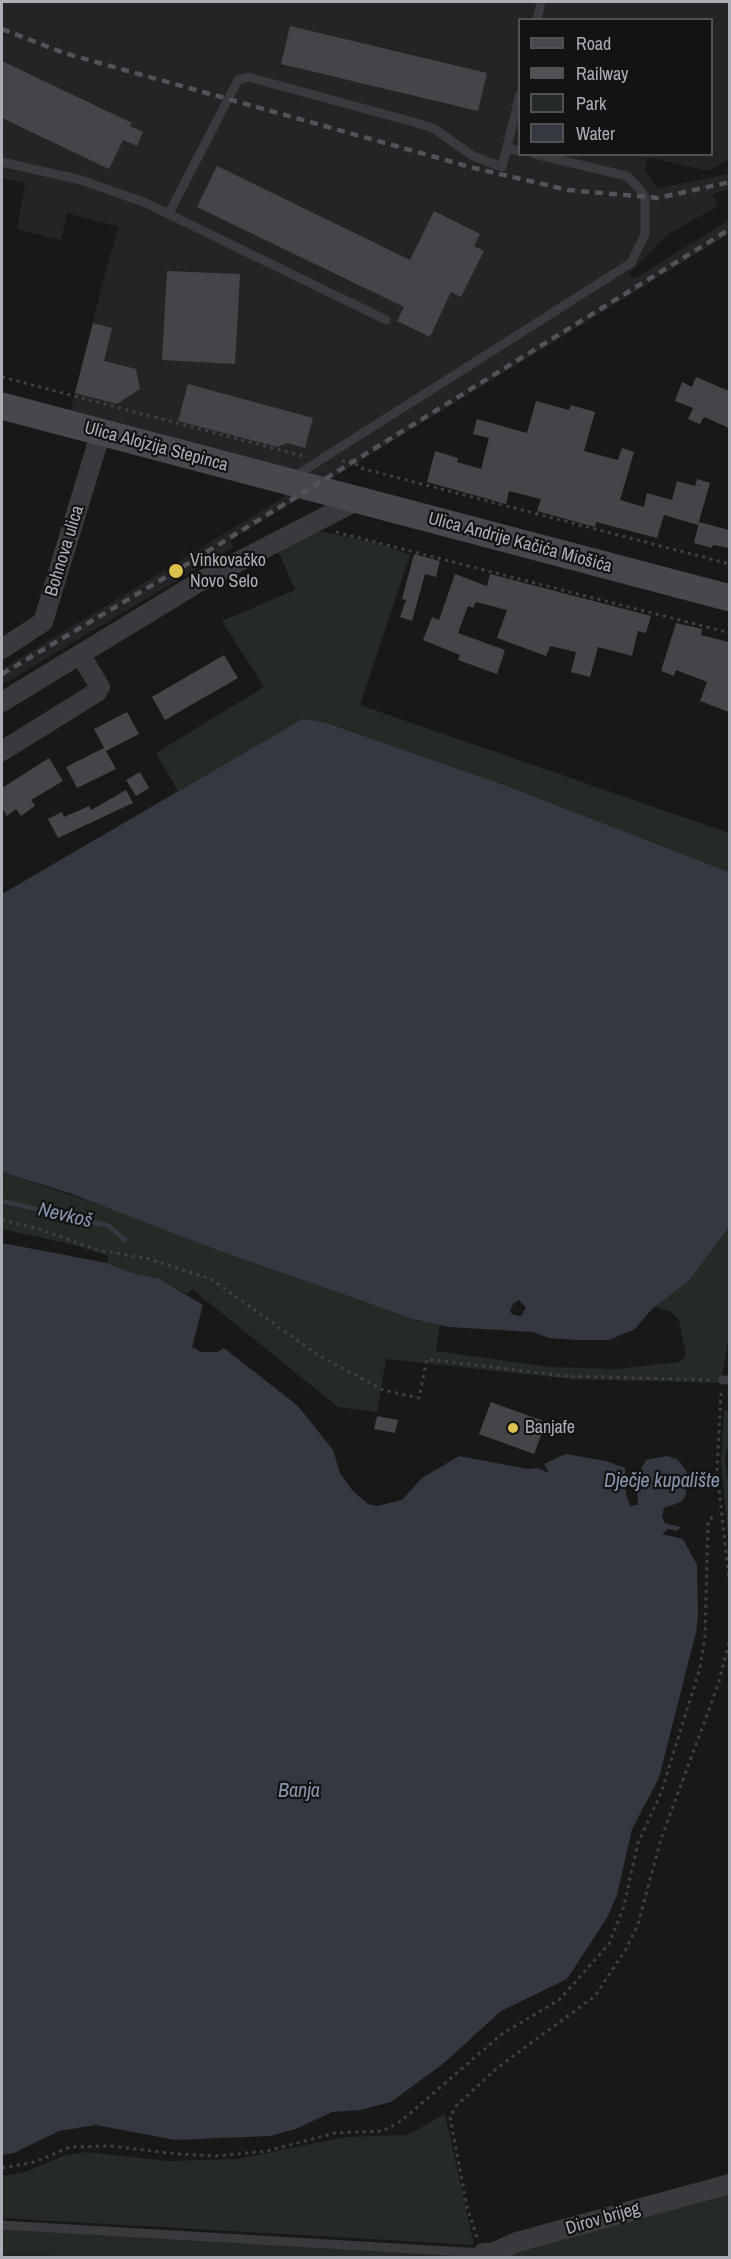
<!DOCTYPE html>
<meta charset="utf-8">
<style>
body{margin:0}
#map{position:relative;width:731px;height:2259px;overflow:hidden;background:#181819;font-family:"Archivo Narrow",sans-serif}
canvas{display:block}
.frame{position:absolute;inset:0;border:3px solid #abadb7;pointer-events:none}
.legend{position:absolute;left:518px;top:18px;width:195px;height:138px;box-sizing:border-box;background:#131314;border:2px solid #505155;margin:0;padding:8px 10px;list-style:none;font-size:18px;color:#abadb7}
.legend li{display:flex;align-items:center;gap:12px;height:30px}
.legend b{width:30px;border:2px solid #505155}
</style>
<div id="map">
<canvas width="731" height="2259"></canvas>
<div class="frame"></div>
<ul class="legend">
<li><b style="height:8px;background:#47484d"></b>Road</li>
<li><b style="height:8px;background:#525358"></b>Railway</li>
<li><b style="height:16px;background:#242b26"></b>Park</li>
<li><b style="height:16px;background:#333841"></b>Water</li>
</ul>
</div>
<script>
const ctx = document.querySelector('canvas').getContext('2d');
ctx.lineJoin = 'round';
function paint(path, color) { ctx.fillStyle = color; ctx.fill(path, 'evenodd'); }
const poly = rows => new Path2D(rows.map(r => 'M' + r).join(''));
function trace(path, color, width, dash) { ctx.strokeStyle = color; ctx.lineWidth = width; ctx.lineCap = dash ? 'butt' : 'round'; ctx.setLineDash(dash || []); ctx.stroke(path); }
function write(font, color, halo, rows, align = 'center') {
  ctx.font = font + ' "Archivo Narrow",sans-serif'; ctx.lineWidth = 4.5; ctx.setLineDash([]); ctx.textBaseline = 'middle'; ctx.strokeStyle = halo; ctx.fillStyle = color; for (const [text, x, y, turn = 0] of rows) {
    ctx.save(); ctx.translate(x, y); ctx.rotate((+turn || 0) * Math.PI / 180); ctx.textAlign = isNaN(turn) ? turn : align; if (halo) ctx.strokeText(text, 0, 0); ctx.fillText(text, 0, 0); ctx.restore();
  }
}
paint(poly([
 [2,2,729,2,729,159,709,171,647,157,645,170,657,188,729,174,729,189,713,194,718,206,667,235,629,274,634,279,729,220,729,234,323,484,70,412,107,266,119,227,67,213,61,240,17,229,25,183,2,178],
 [520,20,712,20,712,154,520,154],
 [289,494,301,498,230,540,233,547,2,685,2,669],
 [2,2252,110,2257,2,2257]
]), '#242426');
paint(poly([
 [318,531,378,543,410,555,360,705,729,833,729,872,507,786,324,722,302,719,178,791,156,753,264,687,222,621,295,590,275,544],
 [2,1172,121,1212,214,1249,413,1319,440,1325,436,1351,550,1367,616,1369,680,1362,686,1355,679,1320,671,1312,655,1307,690,1280,729,1227,730,1292,727,1295,729,1300,729,1335,721,1383,571,1379,386,1359,377,1412,338,1407,192,1289,187,1294,160,1279,129,1272,107,1263,108,1256,74,1245,2,1229],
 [724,1411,730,1411,729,1442,725,1460,730,1497,729,1549,721,1463],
 [445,2114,474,2245,2,2218,2,2176,25,2172,66,2155,87,2152,168,2161,237,2159,345,2137,408,2135],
 [729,2192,729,2257,500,2258,504,2253],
 [2,2228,469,2256,475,2257,110,2258,2,2252]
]), '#242b26');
paint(poly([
 [302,719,324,722,507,786,729,872,729,1227,690,1280,651,1310,635,1329,609,1340,577,1340,549,1338,532,1332,449,1327,413,1319,214,1249,72,1194,2,1172,2,894],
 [519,1300,526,1308,521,1316,514,1315,510,1312,513,1304],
 [2,1243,107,1263,129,1272,160,1279,203,1305,192,1347,201,1352,217,1352,224,1348,298,1406,333,1450,340,1473,352,1490,368,1504,377,1506,402,1500,422,1478,459,1456,528,1469,538,1468,549,1473,544,1464,566,1454,606,1461,625,1468,626,1494,630,1506,638,1505,636,1480,646,1460,667,1456,677,1459,686,1470,688,1479,685,1497,681,1502,664,1508,662,1516,665,1523,681,1527,677,1531,668,1529,662,1534,683,1539,697,1565,698,1616,696,1632,659,1778,632,1829,617,1895,608,1916,567,1979,501,2011,444,2063,391,2102,360,2110,332,2112,296,2129,270,2136,175,2140,96,2125,59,2131,14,2153,2,2155]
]), '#333841');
trace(poly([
 [2,1201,109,1226,125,1240]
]), '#333841', 4.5);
paint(poly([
 [290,26,487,73,478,111,281,64],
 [2,61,132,123,130,126,143,132,137,146,123,140,109,169,2,118],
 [217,166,410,260,434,211,480,234,474,246,484,251,461,297,451,292,430,337,397,321,404,307,197,207],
 [167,271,240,274,235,364,162,360],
 [93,323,112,328,104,361,136,369,140,389,117,404,75,393],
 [696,377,729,391,729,428,704,417,700,424,688,419,693,408,675,401,682,382,692,387],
 [188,384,313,418,305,448,287,443,278,447,178,421],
 [536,401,569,410,571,405,595,412,584,451,618,460,622,448,634,452,620,500,644,507,647,493,672,500,677,481,695,486,697,479,710,483,698,525,664,515,657,538,596,522,595,527,537,511,541,499,509,491,506,504,427,482,435,451,458,458,457,462,481,469,489,438,473,434,477,419,527,433],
 [699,522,729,530,729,548,713,545,712,548,694,543],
 [414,554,440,561,436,577,425,574,412,621,400,617,406,600,402,599],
 [455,574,487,586,490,574,651,616,646,633,638,631,632,656,598,647,590,677,571,672,576,652,550,646,546,656,497,638,507,610,476,602,473,608,468,606,458,633,505,650,497,674,458,660,460,655,423,640,432,617,439,620],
 [676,623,702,629,701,635,729,642,729,712,700,701,707,682,676,670,674,676,661,671],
 [224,655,238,678,165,720,152,697],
 [127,712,139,734,106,751,116,769,77,788,66,767,104,748,94,729],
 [49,758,63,781,31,800,35,806,21,816,16,809,7,816,2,808,2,788],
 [140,772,149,788,136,796,126,780],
 [126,790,133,803,58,838,48,819,62,812,64,817,89,806,91,810],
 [491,1402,546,1422,534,1454,479,1434],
 [377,1416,398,1420,395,1433,374,1429]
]), '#454549');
trace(poly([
 [2,377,303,456],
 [342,461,354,461,358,467,364,469,730,564],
 [336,532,730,633],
 [2,1220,39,1229,98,1250,149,1259,211,1279,318,1355,383,1390,419,1398,427,1359,565,1376,711,1380],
 [721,1393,717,1471,730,1588],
 [730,1443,730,1483],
 [2,2168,35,2162,70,2147,111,2146,177,2154,216,2156,267,2151,335,2133,383,2131,401,2121,502,2034,559,2000,609,1944,623,1909,638,1843,661,1793,700,1668,705,1636,708,1521,714,1516],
 [477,2237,467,2207,450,2117,456,2106,497,2068,595,1996,626,1949,638,1924,661,1839,718,1685,730,1639]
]), '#3f4045', 3, [3, 4.5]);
trace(poly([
 [537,20,541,2],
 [507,148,520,151],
 [2,162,81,180,146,203,386,320],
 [169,213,238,80,248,77,413,122,433,128,473,156,502,167,520,94],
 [292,478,631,263,645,234,645,197,639,188,627,176,534,154],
 [723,1380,730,1380],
 [2,2225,483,2253]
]), '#39393e', 9);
trace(poly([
 [2,649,43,622,101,432],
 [2,702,199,582,358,500],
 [2,751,97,692,100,687,80,654],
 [485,2258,483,2253,492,2253,517,2242,730,2184]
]), '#39393e', 20);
trace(poly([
 [2,406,730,598]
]), '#47484d', 27);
trace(poly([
 [2,29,64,53,474,168,568,190,658,198,730,182],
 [2,674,176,571,730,229]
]), '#525358', 4.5, [8, 6]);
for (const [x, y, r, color] of [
 [176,571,8,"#dcc14d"],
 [513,1428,6,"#dcc14d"]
]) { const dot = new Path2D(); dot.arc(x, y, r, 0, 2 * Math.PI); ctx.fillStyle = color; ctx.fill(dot); trace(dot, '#131314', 2); }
write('18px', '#abadb7', '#131314', [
 ["Ulica Alojzija Stepinca",156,447,15],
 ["Ulica Andrije Kačića Miošića",520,543,15],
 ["Bohnova ulica",65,551,-73],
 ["Dirov brijeg",603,2219,-16]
]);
write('18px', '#abadb7', '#131314', [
 ["Vinkovačko",190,561],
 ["Novo Selo",190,582],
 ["Banjafe",525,1428]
], 'left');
write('italic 20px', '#8796ae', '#131314', [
 ["Nevkoš",65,1216,13],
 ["Dječje kupalište",662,1482],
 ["Banja",299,1792]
]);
</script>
